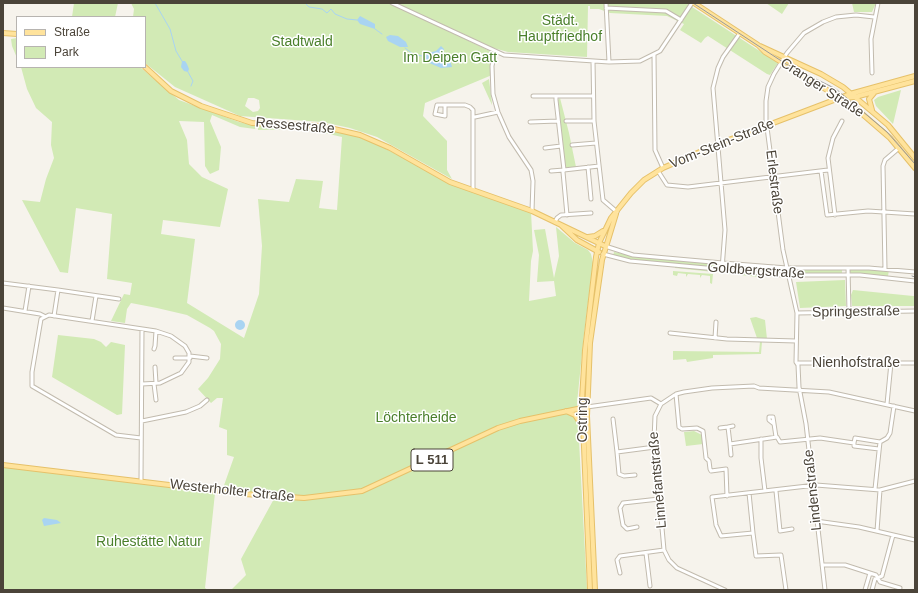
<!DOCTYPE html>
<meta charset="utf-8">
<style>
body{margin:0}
#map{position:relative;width:918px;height:593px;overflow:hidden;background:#f6f3ec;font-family:Arial,sans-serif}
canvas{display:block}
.frame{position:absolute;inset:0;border:4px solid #4b4439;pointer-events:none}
.legend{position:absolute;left:16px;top:16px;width:130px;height:52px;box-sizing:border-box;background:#fff;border:1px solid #b7b4b0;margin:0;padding:5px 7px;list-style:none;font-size:12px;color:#4b4439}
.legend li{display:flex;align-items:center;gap:8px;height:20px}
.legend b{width:20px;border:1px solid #b7b4b0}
</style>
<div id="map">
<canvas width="918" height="593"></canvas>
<div class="frame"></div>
<ul class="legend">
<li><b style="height:5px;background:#ffe39c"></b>Straße</li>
<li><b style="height:11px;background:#d2eab5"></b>Park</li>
</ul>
</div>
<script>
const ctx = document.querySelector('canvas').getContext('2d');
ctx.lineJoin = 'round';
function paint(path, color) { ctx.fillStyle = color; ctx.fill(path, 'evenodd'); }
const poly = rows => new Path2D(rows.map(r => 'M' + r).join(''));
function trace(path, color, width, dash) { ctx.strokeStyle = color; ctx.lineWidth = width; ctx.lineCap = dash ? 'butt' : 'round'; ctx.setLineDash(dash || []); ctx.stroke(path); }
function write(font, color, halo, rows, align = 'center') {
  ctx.font = font + ' Arial,sans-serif'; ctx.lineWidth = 3; ctx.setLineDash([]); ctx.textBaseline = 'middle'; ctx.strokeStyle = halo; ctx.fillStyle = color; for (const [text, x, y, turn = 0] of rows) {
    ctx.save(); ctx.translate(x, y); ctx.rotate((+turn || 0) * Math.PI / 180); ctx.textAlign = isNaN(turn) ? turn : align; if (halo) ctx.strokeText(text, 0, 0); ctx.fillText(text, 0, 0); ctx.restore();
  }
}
paint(poly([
 [74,3,118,3,115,17,72,17],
 [131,3,390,3,492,52,492,75,425,103,423,116,447,141,447,170,452,179,377,137,350,128,322,122,240,116,175,87,145,63,145,17,133,17,134,9],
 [248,98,254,98,259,100,260,108,258,111,253,112,245,106],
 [394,3,686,3,778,63,770,75,767,74,708,36,705,38,701,43,680,30,684,24,667,16,610,13,599,9,590,9,590,6,588,6,587,57,508,52,486,46],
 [766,3,789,3,782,14],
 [852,3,876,3,872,12,854,12],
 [17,38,17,58,12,46,11,39],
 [21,67,140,67,179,100,239,122,256,126,255,129,240,127,212,115,210,121,221,147,219,170,210,174,205,166,204,122,179,121,187,140,189,164,202,177,228,189,220,227,163,220,161,234,195,239,187,303,244,338,259,294,262,246,258,199,289,202,296,179,323,181,319,208,337,210,342,137,307,129,258,130,258,126,307,126,343,132,373,142,441,178,531,212,533,251,531,261,529,301,556,296,554,281,537,282,539,255,534,230,545,229,554,278,559,256,556,227,575,243,588,250,591,254,593,263,584,334,577,403,587,590,231,590,246,575,241,559,275,497,222,491,234,457,227,455,227,430,219,427,223,398,217,398,211,403,198,389,208,378,220,359,221,344,214,331,210,328,187,315,157,308,131,303,127,309,125,323,111,321,124,294,130,295,132,283,107,279,112,214,76,208,68,273,60,272,22,200,40,202,46,179,54,158,51,145,52,122,36,108,27,89],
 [489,79,492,104,492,105,482,83],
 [901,90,894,120,893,124,876,106,874,100,878,97],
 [560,98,569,133,576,167,565,168,558,100],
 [614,252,643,257,716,264,715,267,635,260,613,256],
 [728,265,781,269,781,273,730,269,726,267],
 [675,267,715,270,714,272,675,268],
 [797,269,842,269,842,273,797,274],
 [851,269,858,269,889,270,888,276,851,273,849,271],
 [673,271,713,274,712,284,710,283,710,276,702,275,700,278,700,275,688,274,686,277,686,274,678,273,677,276,673,275],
 [726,272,759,275,759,277,723,273],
 [845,280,846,306,800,308,796,282],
 [853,290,913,296,915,296,915,306,852,306,851,295],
 [756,317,765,320,767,339,757,338,750,318],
 [58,335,94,339,101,342,106,347,111,342,125,345,122,414,117,415,52,377],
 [760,342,762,342,761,354,713,355,713,358,687,362,686,359,673,360,673,351,759,352],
 [694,431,702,435,703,444,686,446,684,432],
 [3,466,215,493,205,588,208,590,3,590]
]), '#d2eab5');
paint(poly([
 [360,16,375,24,375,29,360,24,357,20],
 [390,35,398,36,406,42,408,47,400,47,388,41,386,37],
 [441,46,444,49,443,56,450,60,452,67,441,68,427,62,423,59,424,54,436,51],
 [182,61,185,61,187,64,189,69,188,72,184,71,181,67],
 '235 325a5 5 0 1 1 10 0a5 5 0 1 1-10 0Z',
 [44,518,57,520,61,523,44,526,42,520]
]), '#a9d4f2');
trace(poly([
 [155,3,170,29,176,51,182,61],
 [305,3,309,7,322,9,327,13,331,9,335,14,347,19,357,20],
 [375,29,382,34],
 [405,48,413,54,422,56],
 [188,72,193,81,191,86]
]), '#a9d4f2', 1);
const minor = poly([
 [392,3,504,55,609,62,640,61,660,51,692,3],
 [606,3,609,62],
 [606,8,666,11,681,20],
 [495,52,492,66,493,94,498,112,509,137,531,170,533,181,532,211],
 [654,55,655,150,663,168],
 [593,61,594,121,603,200,617,212],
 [872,73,871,39,878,3],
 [533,96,556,96],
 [593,96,556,96,556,100,564,170,599,166],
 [445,105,445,116,435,114,437,105,465,105,470,107,473,110,473,190],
 [475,117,498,112],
 [566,121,594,121],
 [530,122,558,121],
 [572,145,596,143],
 [545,148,561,146],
 [588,167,591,199],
 [551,171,564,170,563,172,567,215],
 [658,171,667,185,688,187,828,170],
 [821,171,827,215,868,211,915,214],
 [835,215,828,158,833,138,842,121],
 [555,222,557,218,561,215,591,213],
 [605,246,633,255,723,263,787,268,869,268,915,272],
 [603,254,630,261,782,275,860,275,915,281],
 [848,268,849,312],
 [722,269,725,230,713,88,718,68,723,57,740,33],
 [885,269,883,166,885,160,899,148],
 [3,283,58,290],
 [3,308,40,314,44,316],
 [25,311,29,286],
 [797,313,915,311],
 [54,316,58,290,119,299],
 [92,321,96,296],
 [670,333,727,339,796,341],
 [715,338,716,322],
 [154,349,155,346,156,331],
 [190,356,207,358],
 [175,358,190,358],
 [798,363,915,363],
 [155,367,156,383],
 [154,384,156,400],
 [676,394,679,427,682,429,697,428,703,431,706,458,709,461,710,469,711,471,726,469,727,496],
 [887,404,891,363],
 [587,407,651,398,661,404],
 [613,419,617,452],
 [142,421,186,412,200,406,207,400],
 [774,424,769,420,769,417,773,417,776,437],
 [733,426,728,427,730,444,777,437,780,442,820,438,854,443],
 [720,428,728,427],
 [141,438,116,435,32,386,32,372,41,319,49,315,156,331,171,336,185,346,189,353,189,362,181,373,160,383,142,384],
 [761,439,761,458,765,491],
 [730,444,731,455],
 [879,449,854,446,854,443,855,438,880,442],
 [635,475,624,476,619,474,617,452,655,447],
 [141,481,142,329],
 [875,489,880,442,887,438,890,433,894,406],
 [776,491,780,531,792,529],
 [749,493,753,533],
 [816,521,859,527,915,540],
 [637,527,627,529,623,525,620,508,623,503,659,499],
 [877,531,880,490],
 [646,553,650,586],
 [822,565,845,565,876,575,880,582,900,588],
 [620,573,617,560,620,556,664,550],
 [725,590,677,568,669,560,664,550,654,440,655,416,661,404,676,394,684,392,712,388,754,386,759,388,829,392,915,411],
 [786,590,781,555,756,556,753,533,721,536,716,525,712,497,816,485,880,490,915,481],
 [825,590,806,424,799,387,798,365,796,362,797,313,783,250,766,120,766,101,768,87,774,74,787,53,804,33,823,22,836,17,856,15,874,17],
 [865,590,870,573],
 [872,590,875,579,882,576,893,535]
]);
const major = poly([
 [694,3,758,45,765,52,853,106,890,138,915,168],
 [3,33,17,34],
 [760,46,821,74,843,87,888,125,915,158],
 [145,67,171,91,201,106,252,123,321,126,360,135,390,148,450,182,532,211,605,246],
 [844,98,855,97,915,81],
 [872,110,869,99,874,93],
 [561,225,577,240,599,252],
 [588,237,595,236,603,231],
 [566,411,575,415,581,424],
 [3,465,244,494,304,498,362,491,498,428,520,421,587,407],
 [590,590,582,399,585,350,596,257,599,243,611,218,631,193,644,180,663,168,718,144,850,94,915,76],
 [595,590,587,416,590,343,602,260,616,214]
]);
trace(minor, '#c2bbae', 5);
trace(major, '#e6c16a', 6);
trace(minor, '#fff', 3);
trace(major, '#ffe39c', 4);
trace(poly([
 [693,3,786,64,836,89,887,132,915,164],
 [912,276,915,277]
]), '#9a9a9a', 1);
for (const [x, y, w] of [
 [432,460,42]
]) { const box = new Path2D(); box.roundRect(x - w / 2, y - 11, w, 22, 3); ctx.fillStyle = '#fff'; ctx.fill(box); trace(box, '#4b4439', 1); }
write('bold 13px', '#4b4439', null, [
 ["L 511",432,460]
]);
write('14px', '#4a7f2a', '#fff', [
 ["Städt.",560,21],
 ["Hauptfriedhof",560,37],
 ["Stadtwald",302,42],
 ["Im Deipen Gatt",450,58],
 ["Löchterheide",416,418],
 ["Ruhestätte Natur",149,542]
]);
write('14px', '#4b4439', '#fff', [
 ["Cranger Straße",822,88,33],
 ["Ressestraße",295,126,5],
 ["Vom-Stein-Straße",722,144,-22],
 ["Erlestraße",774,182,83],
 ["Goldbergstraße",756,271,4],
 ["Springestraße",856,312,-1],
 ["Nienhofstraße",856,363],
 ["Ostring",583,420,-90],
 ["Linnefantstraße",658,480,-95],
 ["Lindenstraße",813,490,-96],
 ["Westerholter Straße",232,491,6]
]);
</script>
